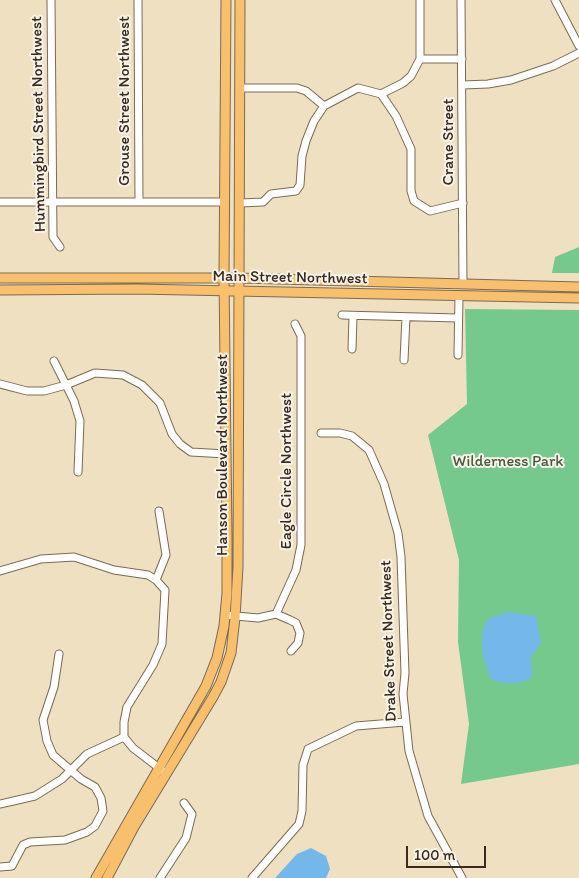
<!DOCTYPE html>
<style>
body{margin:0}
#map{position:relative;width:579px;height:878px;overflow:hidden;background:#efe0c1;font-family:Itim,sans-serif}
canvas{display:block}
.scale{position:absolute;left:406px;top:846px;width:80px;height:22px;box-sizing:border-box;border:2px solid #3b2a1e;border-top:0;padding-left:6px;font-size:15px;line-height:18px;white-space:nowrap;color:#3b2a1e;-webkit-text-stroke:4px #f7f3e8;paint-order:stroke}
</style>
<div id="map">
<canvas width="579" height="878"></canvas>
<div class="scale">100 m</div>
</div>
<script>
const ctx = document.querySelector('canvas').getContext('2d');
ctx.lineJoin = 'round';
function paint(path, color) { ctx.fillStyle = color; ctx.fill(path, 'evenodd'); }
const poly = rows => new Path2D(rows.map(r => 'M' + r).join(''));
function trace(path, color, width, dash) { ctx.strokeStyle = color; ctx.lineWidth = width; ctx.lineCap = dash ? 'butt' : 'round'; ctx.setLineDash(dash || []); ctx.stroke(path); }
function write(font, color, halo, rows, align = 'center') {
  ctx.font = font + ' Itim,sans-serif'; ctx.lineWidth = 4; ctx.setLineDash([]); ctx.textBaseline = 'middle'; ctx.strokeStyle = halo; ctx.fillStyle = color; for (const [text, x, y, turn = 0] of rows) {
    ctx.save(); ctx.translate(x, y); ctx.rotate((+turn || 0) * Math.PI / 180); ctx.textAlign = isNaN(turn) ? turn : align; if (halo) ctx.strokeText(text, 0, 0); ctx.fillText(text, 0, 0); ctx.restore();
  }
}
paint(poly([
 [579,247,579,273,552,273,555,257],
 [465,309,579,310,579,764,461,784,469,724,458,642,459,560,428,435,467,404]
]), '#75c98c');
paint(poly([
 [508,612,536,616,541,644,531,656,532,678,518,683,504,683,494,681,490,677,483,656,482,643,483,630,488,619],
 [311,848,326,856,330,869,326,878,275,878,297,854]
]), '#74b7ea');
const minor = poly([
 [51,0,53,237,60,247],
 [138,0,139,202],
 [420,0,420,59],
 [461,0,463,284],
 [555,0,579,46],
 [463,85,488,84,511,80,553,66,579,53],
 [240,88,297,88,306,91,324,106,358,88,381,94,403,83,411,76,420,59,462,59],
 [381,94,396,116,411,149,411,191,414,201,430,211,463,203],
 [0,202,225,202],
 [240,203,263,202,271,194,296,191,300,185,302,156,306,141,314,121,324,106],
 [342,315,458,318],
 [352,349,353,316],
 [458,355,459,296],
 [404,360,406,317],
 [54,361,74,401,80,421,78,472],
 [0,384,27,391,44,391,66,385,95,373,123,375,142,385,160,403,172,434,180,444,191,452,226,454],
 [321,433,340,433,352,436,369,450,384,484,398,533,401,557,405,673,403,694,409,751,428,816,462,878],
 [0,571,41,559,74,557,114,570,148,575,156,580,165,590,162,644,153,665,127,707,124,722,124,737,133,748,163,771],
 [156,580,166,555,159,511],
 [276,614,296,570,301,545,301,336,295,324],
 [225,615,258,618,276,614,290,620,296,623,300,633,298,643,291,651],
 [0,804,35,796,62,779,87,754,124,737],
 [0,867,12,866,23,845,30,842,65,840,87,832,95,826,103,811,101,798,95,787,81,779,53,755,47,741,43,720,54,687,59,654],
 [160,878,186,838,192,814,184,803],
 [252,878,299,824,302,811,303,765,308,749,356,726,405,722]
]);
const major = poly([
 [0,278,239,278,579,287],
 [0,290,137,289,579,298],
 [96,878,206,686,217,658,224,626,227,593,227,535,224,278,226,0],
 [107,878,134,827,213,697,221,682,231,653,235,618,238,567,240,0]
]);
trace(minor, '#7a6a57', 9);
trace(major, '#7a6a57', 11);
trace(minor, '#fff', 7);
trace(major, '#f8bf6c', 9);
write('16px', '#3b2a1e', '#f7f3e8', [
 ["Grouse Street Northwest",125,101,-90],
 ["Hummingbird Street Northwest",39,124,-91],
 ["Crane Street",449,142,-90],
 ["Main Street Northwest",290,278,1],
 ["Hanson Boulevard Northwest",223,455,-90],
 ["Eagle Circle Northwest",287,471,-90],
 ["Drake Street Northwest",389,641,-92]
]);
write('16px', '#4c5a3f', '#f7f3e8', [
 ["Wilderness Park",508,462]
]);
</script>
